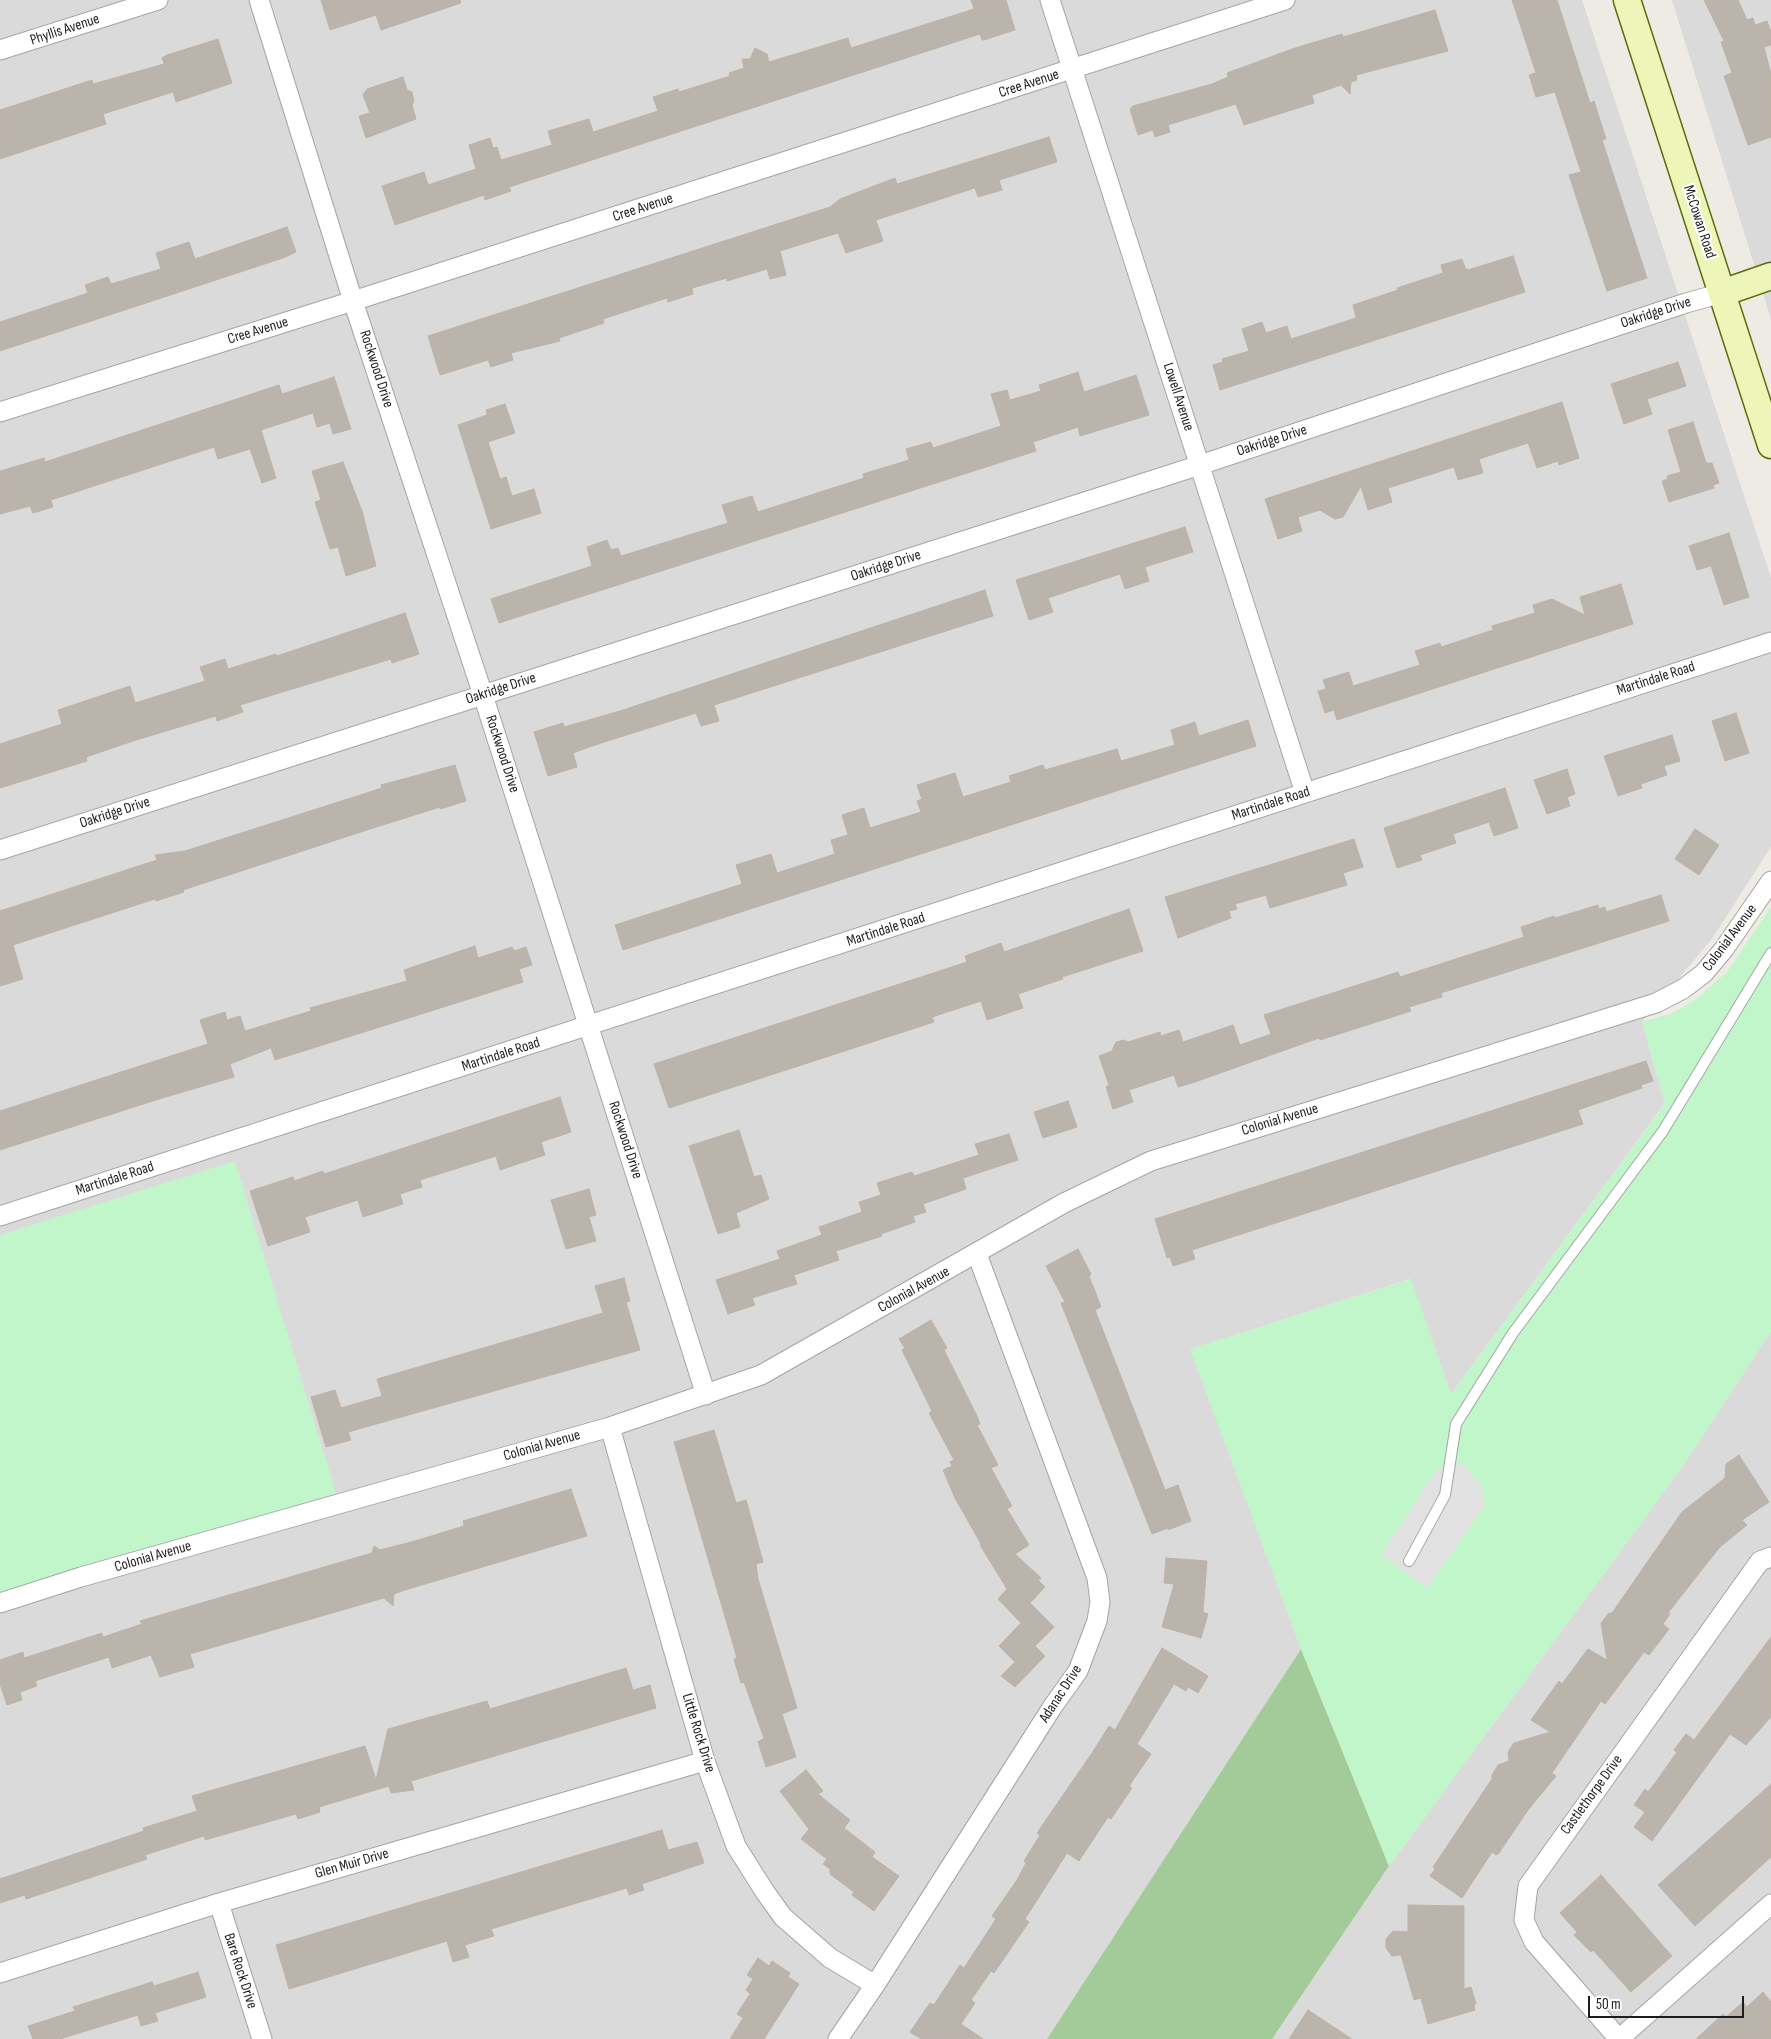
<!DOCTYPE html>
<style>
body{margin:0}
#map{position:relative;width:1771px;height:2039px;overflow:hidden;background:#edebe3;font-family:"Sofia Sans Condensed",sans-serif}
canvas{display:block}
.scale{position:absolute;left:1588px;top:1996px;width:156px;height:22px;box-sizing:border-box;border:2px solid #1d1d1d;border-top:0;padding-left:6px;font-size:15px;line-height:18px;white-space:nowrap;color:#1d1d1d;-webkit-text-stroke:4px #fff;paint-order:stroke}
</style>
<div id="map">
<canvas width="1771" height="2039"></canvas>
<div class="scale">50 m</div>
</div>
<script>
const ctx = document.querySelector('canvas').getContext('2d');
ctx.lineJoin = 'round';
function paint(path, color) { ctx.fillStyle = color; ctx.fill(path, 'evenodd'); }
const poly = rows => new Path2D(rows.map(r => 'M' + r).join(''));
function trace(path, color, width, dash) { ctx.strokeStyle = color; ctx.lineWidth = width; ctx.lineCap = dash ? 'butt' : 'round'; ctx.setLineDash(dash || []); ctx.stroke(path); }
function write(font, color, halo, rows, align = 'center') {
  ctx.font = font + ' "Sofia Sans Condensed",sans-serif'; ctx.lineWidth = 4; ctx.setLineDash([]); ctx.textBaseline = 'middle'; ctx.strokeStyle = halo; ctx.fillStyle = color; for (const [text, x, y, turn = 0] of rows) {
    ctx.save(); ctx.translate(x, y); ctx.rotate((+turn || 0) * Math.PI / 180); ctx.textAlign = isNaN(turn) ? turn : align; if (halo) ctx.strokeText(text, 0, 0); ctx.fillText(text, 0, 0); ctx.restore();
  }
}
paint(poly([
 [0,0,1582,0,1771,578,1771,847,1711,940,1642,1022,1665,1103,1451,1394,1410,1279,1191,1349,1301,1649,1047,2039,0,2039],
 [1672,0,1771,0,1771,319],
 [1771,1331,1771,2039,1272,2039,1389,1866,1683,1466]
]), '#dbdada');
paint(poly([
 [1301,1649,1389,1866,1272,2039,1047,2039]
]), '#a3cb99');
paint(poly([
 [1771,907,1771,1331,1683,1466,1389,1866,1301,1649,1190,1349,1411,1279,1451,1394,1665,1104,1642,1022,1673,1013,1696,999,1727,972],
 [235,1161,336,1493,0,1595,0,1235]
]), '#c1f6ca');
paint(poly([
 [1462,1463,1482,1486,1485,1505,1427,1588,1381,1555,1438,1468]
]), '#e1e1e1');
const building = poly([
 [321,0,460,0,461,3,381,30,376,15,330,30,321,0],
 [971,0,1006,0,1015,30,984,40,982,40,980,34,509,187,511,191,485,200,484,195,395,225,382,186,424,172,428,185,476,169,469,145,490,138,493,148,497,147,501,160,552,145,548,131,589,119,593,132,658,111,653,97,678,89,679,92,730,76,729,73,744,68,742,59,750,59,755,48,767,54,769,62,848,38,851,48,974,9,971,0],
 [1512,0,1557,0,1590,103,1594,101,1606,139,1602,140,1647,278,1607,291,1569,175,1581,172,1555,92,1536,97,1529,75,1536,73,1512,0],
 [1704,0,1738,0,1747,20,1753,18,1755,25,1767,21,1771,32,1771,45,1764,47,1771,74,1771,137,1748,145,1724,76,1732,73,1721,42,1724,41,1704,0],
 [1435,10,1448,51,1356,75,1357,80,1351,82,1350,94,1341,85,1312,95,1314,103,1244,125,1236,104,1168,125,1170,132,1155,137,1153,130,1138,135,1130,109,1133,106,1212,84,1228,77,1227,73,1295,48,1342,34,1343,37,1435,10],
 [218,39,232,83,176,102,173,92,103,114,106,124,0,159,0,110,92,80,93,84,164,64,162,58,167,55,218,39],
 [403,77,407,90,412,92,414,101,412,105,416,119,366,138,359,116,370,113,363,95,367,89,403,77],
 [1049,137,1057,162,999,180,1002,190,978,197,975,188,876,220,883,241,846,253,838,233,780,251,786,275,770,279,767,269,727,281,727,278,692,288,693,294,668,302,667,298,603,319,604,323,559,338,560,341,511,353,513,360,491,367,488,360,440,375,428,336,830,207,840,199,895,178,897,184,1049,137],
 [287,227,296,252,283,258,0,351,0,322,88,293,85,285,108,277,111,284,161,269,156,253,189,242,195,259,287,227],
 [1513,256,1525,292,1220,390,1213,365,1223,362,1222,359,1249,351,1242,329,1262,322,1266,333,1287,326,1291,339,1356,318,1353,305,1398,290,1397,288,1443,273,1441,265,1462,259,1465,268,1468,270,1513,256],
 [1678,362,1686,386,1647,399,1652,414,1624,424,1611,384,1678,362],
 [1078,372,1084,392,1136,375,1149,415,1080,436,1078,427,1033,442,1036,451,499,623,491,599,592,566,587,547,607,540,611,550,618,548,621,556,728,523,722,505,752,496,758,512,864,478,863,474,909,460,906,449,931,442,933,448,1001,426,991,394,1007,390,1010,400,1041,391,1039,385,1078,372],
 [334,377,351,429,333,434,330,423,317,427,313,413,261,430,276,478,262,483,250,449,218,459,214,447,51,500,53,507,33,513,30,506,0,514,0,471,44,458,45,462,279,385,282,394,334,377],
 [1562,402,1579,458,1559,465,1558,461,1537,468,1528,443,1479,459,1483,473,1458,480,1454,467,1388,488,1392,502,1368,510,1361,486,1343,517,1335,519,1320,510,1298,517,1302,531,1278,539,1265,499,1562,402],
 [505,404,515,433,488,442,500,479,506,477,512,496,534,489,541,513,491,529,458,425,487,415,486,410,505,404],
 [1693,422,1706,463,1712,463,1719,483,1713,485,1714,488,1669,502,1662,481,1668,479,1667,476,1681,472,1668,430,1693,422],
 [343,462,362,511,376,566,346,576,338,547,330,549,315,502,321,500,312,471,343,462],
 [1185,527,1193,552,1145,567,1149,581,1125,589,1120,574,1048,598,1053,612,1029,620,1016,580,1185,527],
 [1729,533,1749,597,1724,605,1711,566,1697,570,1689,546,1729,533],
 [1621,584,1633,624,1337,720,1334,710,1325,713,1318,691,1326,689,1323,680,1349,672,1353,686,1420,665,1415,651,1440,643,1441,647,1493,630,1492,626,1535,613,1533,605,1552,599,1585,615,1580,597,1621,584],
 [985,590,993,616,714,705,719,721,701,726,696,713,592,746,573,753,577,767,548,776,534,732,563,723,564,727,620,711,985,590],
 [405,613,419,654,392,663,391,659,240,705,243,712,217,721,216,716,133,741,86,757,87,761,0,788,0,744,62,724,58,710,130,686,135,703,205,681,200,667,225,659,228,669,276,654,277,656,405,613],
 [1736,713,1749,753,1725,761,1712,721,1736,713],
 [1248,720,1256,746,623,950,615,925,742,884,736,865,771,854,777,873,835,854,831,840,848,835,842,815,864,808,870,828,921,812,917,801,922,799,917,785,955,773,963,797,1011,782,1009,776,1043,765,1045,770,1117,749,1121,761,1175,745,1171,730,1195,722,1199,736,1248,720],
 [1672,735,1680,761,1664,766,1667,775,1641,784,1642,788,1618,796,1604,756,1672,735],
 [455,765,466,801,440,809,440,807,370,829,183,890,184,892,156,901,155,899,13,945,23,979,0,986,0,911,157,860,155,855,185,851,382,788,381,785,455,765],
 [1567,769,1575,794,1567,797,1570,806,1547,814,1534,780,1567,769],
 [1505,788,1518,828,1494,836,1489,822,1453,834,1456,843,1420,855,1422,860,1397,868,1384,828,1505,788],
 [1695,829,1719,845,1699,875,1675,859,1695,829],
 [1354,839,1363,867,1343,873,1347,885,1270,908,1266,895,1235,904,1237,909,1229,911,1231,918,1178,938,1165,897,1354,839],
 [1661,895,1669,921,1441,993,1442,997,1409,1007,1411,1011,1320,1040,1319,1038,1195,1082,1178,1087,1174,1075,1129,1090,1133,1102,1113,1109,1106,1087,1109,1085,1099,1056,1112,1051,1116,1042,1124,1040,1128,1042,1160,1032,1161,1036,1179,1030,1183,1042,1233,1025,1240,1045,1271,1034,1264,1015,1398,972,1400,977,1524,937,1521,927,1554,916,1555,918,1598,905,1599,909,1605,907,1606,912,1661,895],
 [1129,909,1143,951,1062,977,1063,979,1018,994,1023,1008,987,1020,981,1001,932,1017,934,1022,669,1108,654,1064,967,962,965,956,1001,943,1004,952,1129,909],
 [475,946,478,958,512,947,514,951,526,947,532,965,519,969,523,982,275,1060,271,1048,230,1064,234,1077,159,1099,0,1150,0,1111,208,1044,200,1020,225,1012,227,1020,240,1016,245,1031,311,1011,310,1008,407,981,404,970,475,946],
 [1646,1061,1653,1081,1641,1085,1642,1088,1578,1110,1583,1124,1192,1250,1195,1259,1173,1266,1170,1257,1167,1258,1155,1219,1646,1061],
 [560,1097,571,1132,541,1142,545,1155,500,1170,496,1156,420,1180,422,1187,400,1194,403,1204,363,1217,358,1200,305,1217,310,1232,268,1246,250,1191,293,1177,294,1181,323,1171,324,1174,560,1097],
 [1068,1101,1077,1127,1043,1138,1034,1112,1068,1101],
 [739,1130,754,1177,761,1175,769,1199,736,1213,740,1227,718,1234,689,1146,739,1130],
 [1009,1134,1018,1160,963,1178,966,1189,923,1204,926,1212,913,1216,915,1222,881,1234,882,1236,836,1251,839,1260,794,1275,797,1284,752,1298,755,1305,728,1314,716,1280,780,1259,777,1251,822,1235,819,1227,862,1212,859,1202,881,1195,877,1183,912,1172,914,1176,979,1155,975,1144,1009,1134],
 [589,1189,596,1215,589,1217,596,1241,566,1249,551,1200,589,1189],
 [1078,1249,1091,1274,1089,1276,1101,1307,1095,1310,1165,1490,1178,1485,1191,1521,1168,1530,1168,1528,1152,1534,1061,1303,1065,1302,1046,1266,1078,1249],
 [624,1278,630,1301,626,1302,640,1350,348,1432,351,1440,326,1447,311,1397,335,1390,341,1408,382,1396,377,1379,603,1313,595,1286,624,1278],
 [931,1320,947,1348,944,1350,977,1416,980,1424,977,1425,998,1465,991,1468,1012,1506,1007,1509,1029,1545,1015,1554,1041,1578,1038,1580,1045,1587,1030,1603,1054,1627,1035,1646,1045,1656,1015,1687,1001,1676,1015,1662,999,1646,1021,1623,998,1599,1007,1589,980,1545,981,1544,955,1498,943,1470,952,1466,950,1462,954,1460,929,1413,932,1411,902,1350,905,1348,899,1339,931,1320],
 [714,1430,736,1503,746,1500,753,1525,763,1562,756,1564,758,1579,797,1708,782,1714,796,1757,766,1767,758,1742,764,1738,744,1682,741,1683,734,1659,737,1658,674,1442,714,1430],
 [1739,1455,1769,1502,1742,1520,1747,1525,1720,1547,1700,1572,1668,1613,1670,1614,1663,1624,1669,1629,1649,1655,1644,1652,1605,1704,1601,1701,1552,1773,1556,1776,1528,1810,1499,1853,1496,1855,1492,1852,1462,1898,1430,1876,1435,1869,1433,1867,1492,1779,1492,1775,1498,1765,1509,1761,1508,1752,1514,1743,1550,1732,1531,1720,1559,1681,1562,1684,1588,1649,1607,1660,1601,1623,1609,1613,1612,1613,1682,1512,1725,1478,1726,1464,1739,1455],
 [571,1489,587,1536,405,1590,394,1594,393,1606,384,1598,190,1654,194,1667,160,1677,151,1655,112,1668,109,1657,35,1681,37,1686,20,1692,22,1700,7,1705,0,1684,0,1660,23,1652,24,1658,102,1633,103,1637,142,1624,140,1621,372,1553,374,1546,380,1550,415,1541,464,1526,463,1521,571,1489],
 [1166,1558,1207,1561,1203,1612,1208,1614,1201,1638,1162,1627,1174,1584,1164,1583,1166,1558],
 [1771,1637,1771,1717,1746,1745,1730,1734,1652,1841,1634,1827,1645,1812,1634,1805,1645,1789,1648,1792,1655,1783,1677,1752,1674,1750,1686,1734,1694,1740,1771,1637],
 [1162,1648,1208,1676,1198,1693,1188,1687,1186,1691,1174,1684,1137,1744,1151,1754,1129,1786,1132,1788,1111,1819,1108,1817,1079,1861,1067,1853,1025,1919,1029,1922,994,1973,991,1971,971,2000,975,2003,961,2024,983,2039,921,2039,910,2032,930,2003,934,2005,960,1965,964,1968,996,1919,992,1916,1017,1880,1026,1863,1024,1861,1040,1835,1037,1833,1094,1750,1109,1726,1115,1730,1162,1648],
 [626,1668,633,1690,650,1685,656,1708,411,1781,414,1790,391,1793,389,1786,319,1807,320,1812,298,1819,296,1814,205,1840,204,1836,145,1855,147,1859,26,1899,25,1895,0,1903,0,1879,144,1831,143,1828,197,1811,192,1796,365,1746,376,1780,388,1729,487,1701,490,1709,626,1668],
 [806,1770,823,1791,818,1794,850,1820,844,1828,875,1852,872,1857,899,1876,874,1911,852,1895,854,1892,830,1874,830,1869,823,1864,827,1859,801,1839,809,1829,780,1791,806,1770],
 [1771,1784,1771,1857,1695,1926,1658,1885,1771,1784],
 [662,1830,668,1850,697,1842,704,1863,642,1884,644,1890,629,1895,627,1888,491,1929,494,1936,465,1945,469,1957,453,1962,447,1941,289,1989,276,1945,662,1830],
 [1601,1875,1672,1956,1631,1992,1593,1950,1591,1952,1574,1935,1577,1932,1560,1913,1601,1875],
 [1408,1905,1464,1906,1464,1989,1471,1987,1476,2004,1474,2005,1475,2010,1428,2024,1421,1998,1414,2000,1401,1955,1392,1956,1386,1948,1386,1939,1393,1931,1408,1932,1408,1905],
 [758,1958,769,1966,772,1961,790,1973,788,1977,799,1984,764,2039,730,2039,743,2018,737,2014,750,1994,746,1990,753,1979,747,1975,758,1958],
 [198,1972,206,1997,155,2013,158,2021,141,2026,138,2015,60,2039,33,2039,28,2026,75,2011,73,2007,152,1982,154,1986,198,1972],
 [1763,1992,1771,2002,1771,2039,1696,2039,1723,2014,1726,2017,1743,2002,1747,2007,1763,1992],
 [1308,2010,1352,2039,1289,2039,1308,2010]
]);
paint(building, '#bab4ac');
trace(building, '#beb3a6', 1);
const lane = poly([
 [1409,1561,1445,1495,1456,1424,1513,1333,1663,1131,1771,953]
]);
const street = poly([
 [259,0,353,301,483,695,706,1395],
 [1050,0,1305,793],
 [0,50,158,0],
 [0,412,353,301,1285,0],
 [0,850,1200,465,1686,303,1722,293],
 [0,1216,1771,642],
 [610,1427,705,1761,736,1846,765,1892,783,1917,830,1958,875,1985],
 [0,1603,81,1577,610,1427,761,1375,1064,1203,1151,1161,1656,1003,1683,989,1704,973,1724,949,1771,881],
 [219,1903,262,2039],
 [0,1973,219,1903,705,1761],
 [838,2039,875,1985,1053,1706,1078,1671,1097,1621,1100,1602,1097,1578,977,1254],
 [1619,2039,1534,1942,1524,1920,1528,1886,1760,1561,1771,1557],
 [1619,2039,1771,1904]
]);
const secondary = poly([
 [1627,0,1771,445],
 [1722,293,1771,276]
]);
trace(lane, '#a4a4a4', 12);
trace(street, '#a4a4a4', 21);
trace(secondary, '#596d0a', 29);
trace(lane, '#fff', 10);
trace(street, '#fff', 19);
trace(secondary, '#edf6b8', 26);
write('15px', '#1d1d1d', '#fff', [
 ["Phyllis Avenue",65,30,-18],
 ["Cree Avenue",1029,84,-18],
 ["Cree Avenue",643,208,-18],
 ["McCowan Road",1699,222,72],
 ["Oakridge Drive",1656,313,-18],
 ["Cree Avenue",258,331,-17],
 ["Rockwood Drive",376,369,72],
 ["Lowell Avenue",1178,397,72],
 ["Oakridge Drive",1272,441,-18],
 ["Oakridge Drive",886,566,-18],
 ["Martindale Road",1656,679,-18],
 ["Oakridge Drive",501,689,-18],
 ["Rockwood Drive",502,754,72],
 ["Martindale Road",1271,804,-18],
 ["Oakridge Drive",115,813,-18],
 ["Martindale Road",886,930,-18],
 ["Colonial Avenue",1730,938,-53],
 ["Martindale Road",501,1055,-18],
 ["Colonial Avenue",1280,1120,-17],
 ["Rockwood Drive",625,1140,72],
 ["Martindale Road",115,1179,-18],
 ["Colonial Avenue",914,1290,-29],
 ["Colonial Avenue",542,1446,-16],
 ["Colonial Avenue",153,1557,-16],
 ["Adanac Drive",1061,1694,-57],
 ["Little Rock Drive",698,1733,73],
 ["Castlethorpe Drive",1592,1795,-54],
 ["Glen Muir Drive",352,1864,-16],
 ["Bare Rock Drive",240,1971,72]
]);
</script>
